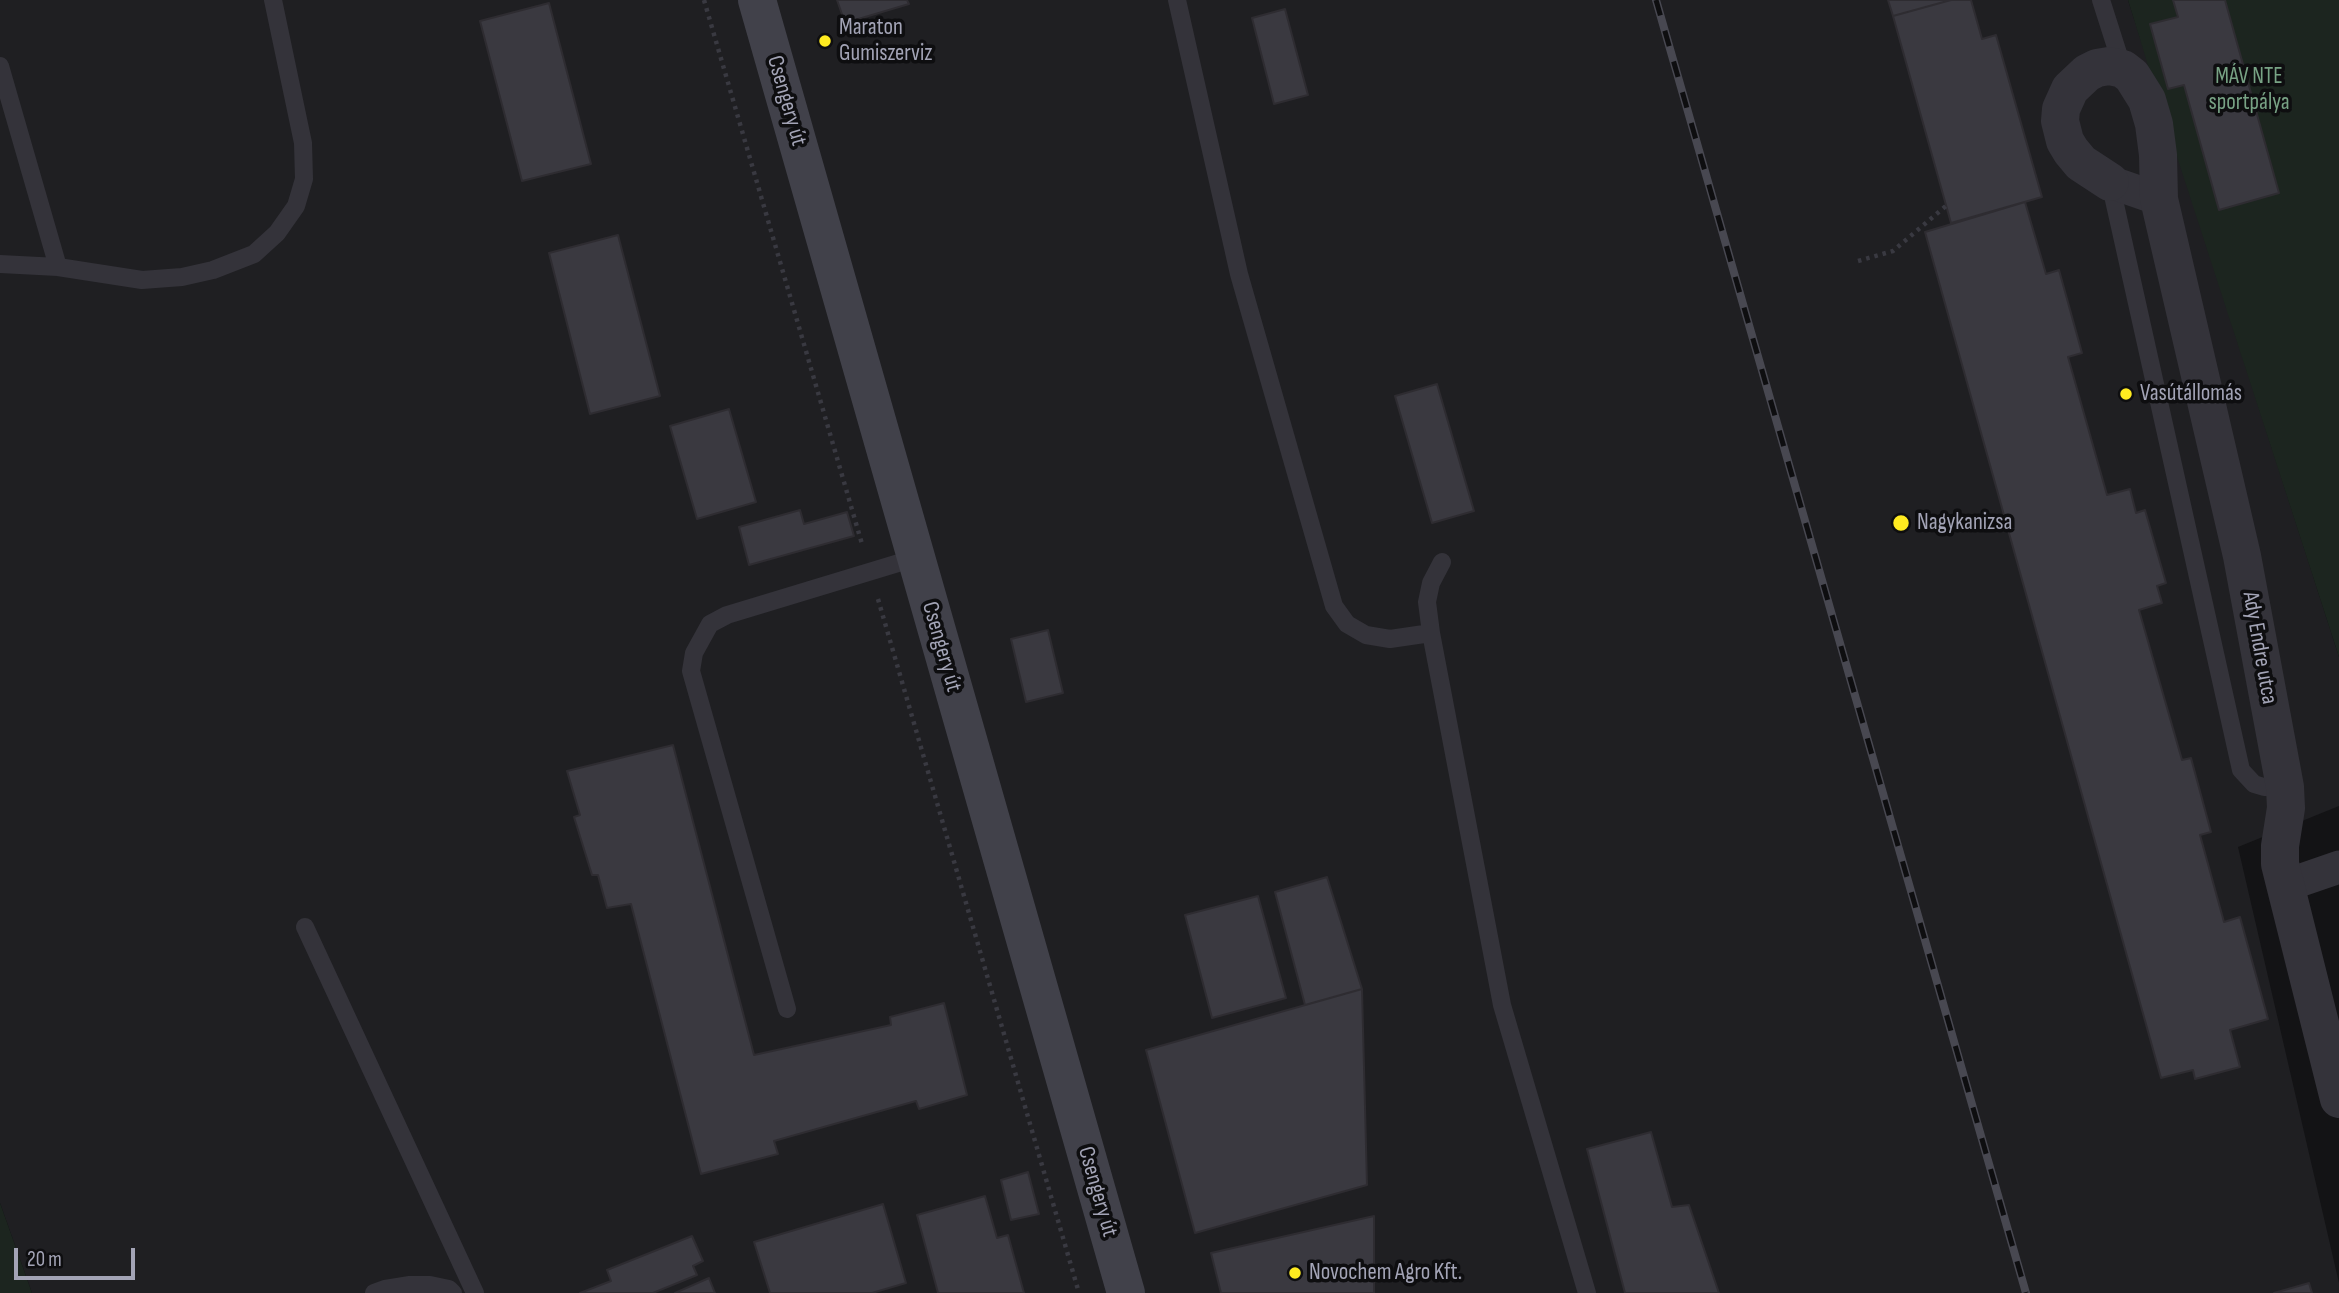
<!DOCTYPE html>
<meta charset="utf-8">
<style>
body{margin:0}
#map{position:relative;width:2339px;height:1293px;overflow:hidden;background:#131315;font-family:"Sofia Sans Condensed",sans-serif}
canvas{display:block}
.scale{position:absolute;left:14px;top:1248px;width:121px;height:32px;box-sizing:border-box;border:4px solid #a3a4b6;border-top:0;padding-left:9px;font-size:21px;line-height:24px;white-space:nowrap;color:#a3a4b6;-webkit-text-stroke:5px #0e0e10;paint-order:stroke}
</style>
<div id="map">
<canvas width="2339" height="1293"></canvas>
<div class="scale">20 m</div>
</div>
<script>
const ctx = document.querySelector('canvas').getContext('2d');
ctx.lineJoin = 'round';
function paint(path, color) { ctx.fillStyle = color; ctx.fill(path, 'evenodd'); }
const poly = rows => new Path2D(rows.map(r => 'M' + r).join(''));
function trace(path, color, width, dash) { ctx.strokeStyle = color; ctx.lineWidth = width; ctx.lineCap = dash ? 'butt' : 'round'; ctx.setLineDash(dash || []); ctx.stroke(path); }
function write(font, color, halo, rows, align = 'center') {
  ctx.font = font + ' "Sofia Sans Condensed",sans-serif'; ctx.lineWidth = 7; ctx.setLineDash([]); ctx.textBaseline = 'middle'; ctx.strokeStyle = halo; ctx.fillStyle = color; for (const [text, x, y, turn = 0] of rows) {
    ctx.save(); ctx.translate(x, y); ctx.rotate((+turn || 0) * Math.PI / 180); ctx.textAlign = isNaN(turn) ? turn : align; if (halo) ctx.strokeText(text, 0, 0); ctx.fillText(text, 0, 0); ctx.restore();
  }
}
paint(poly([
 [0,0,2128,0,2339,657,2339,806,2238,847,2339,1283,2339,1293,32,1293,0,1203]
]), '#1f1f22');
paint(poly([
 [2128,0,2339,0,2339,657,2158,98],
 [0,1203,32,1293,0,1293]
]), '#1c251f');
const building = poly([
 [837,0,907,0,909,4,845,23,837,0],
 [1888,0,1951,0,1893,16,1888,0],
 [1951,0,1971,0,1982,39,1996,35,2042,197,1951,223,1893,16,1951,0],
 [2173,0,2225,0,2279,193,2219,210,2184,85,2168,89,2150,24,2178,17,2173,0],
 [549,3,591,164,522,181,480,21,549,3],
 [1285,9,1308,95,1274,104,1252,18,1285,9],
 [2025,202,2046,274,2059,270,2082,353,2068,357,2107,495,2130,489,2136,513,2145,510,2166,583,2157,586,2162,603,2139,610,2182,760,2191,758,2211,832,2200,835,2224,922,2240,917,2268,1019,2230,1030,2240,1067,2195,1079,2193,1070,2161,1078,1925,232,2025,202],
 [618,235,660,396,590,414,549,253,618,235],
 [1437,384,1474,511,1432,523,1395,396,1437,384],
 [729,409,756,502,697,519,670,426,729,409],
 [800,510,804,524,847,512,854,536,749,565,739,527,800,510],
 [1048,630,1063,693,1026,702,1011,639,1048,630],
 [673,745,754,1055,891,1025,890,1017,944,1003,967,1095,919,1109,916,1101,774,1141,778,1154,701,1174,631,904,607,908,598,875,592,875,574,817,580,815,567,771,673,745],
 [1327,877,1362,989,1305,1005,1275,892,1327,877],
 [1258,896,1286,998,1212,1018,1185,915,1258,896],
 [1362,989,1367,1185,1195,1233,1146,1050,1362,989],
 [1651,1132,1672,1207,1689,1205,1719,1293,1625,1293,1587,1149,1651,1132],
 [1028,1172,1039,1214,1011,1220,1001,1180,1028,1172],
 [985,1196,997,1238,1008,1235,1024,1293,938,1293,917,1215,985,1196],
 [883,1204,906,1283,872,1293,770,1293,754,1242,883,1204],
 [1374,1216,1374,1293,1221,1293,1211,1253,1374,1216],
 [692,1236,703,1261,693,1266,697,1275,653,1293,580,1293,611,1281,607,1270,692,1236],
 [709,1278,715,1293,675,1293,709,1278],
 [2309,1283,2312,1293,2274,1293,2309,1283]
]);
paint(building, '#3a3940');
trace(building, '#2e2c31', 2);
trace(poly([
 [704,0,862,544],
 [1858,261,1893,251,1947,205],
 [878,599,1079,1293]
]), '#393941', 4.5, [3.5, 5]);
trace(poly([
 [1177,0,1239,274,1334,606,1347,624,1366,635,1390,639,1431,633,1502,1005,1587,1293],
 [2101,0,2123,69],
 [0,66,58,267],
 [2110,182,2241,770,2254,784,2264,787,2285,787],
 [0,264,58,267,142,280,182,277,213,270,254,254,277,233,296,206,304,179,303,143,273,0],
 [1431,633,1427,602,1431,583,1442,562],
 [305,927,475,1293],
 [787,1009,691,671,694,653,710,624,727,615,915,558],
 [374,1293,385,1289,410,1285,430,1285,449,1289,453,1293]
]), '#34333a', 18);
trace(poly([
 [2110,182,2159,199],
 [2284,886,2339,867]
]), '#34333a', 33);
trace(poly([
 [2110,182,2081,163,2071,151,2065,141,2060,121,2061,109,2070,89,2087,73,2097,68,2109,66,2123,69,2132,76,2147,100,2154,124,2158,155,2159,199,2242,556,2285,787,2286,808,2280,846,2280,864,2339,1099]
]), '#34333a', 38);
trace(poly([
 [757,0,1126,1293]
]), '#41414a', 38);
const rail = poly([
 [1656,0,2026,1293]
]);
trace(rail, '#484851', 8);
trace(rail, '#0e0e10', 5, [16]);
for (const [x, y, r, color] of [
 [825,41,7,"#ffeb20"],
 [2126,394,7,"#ffeb20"],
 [1901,523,9,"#ffeb20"],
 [1295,1273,7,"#ffeb20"]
]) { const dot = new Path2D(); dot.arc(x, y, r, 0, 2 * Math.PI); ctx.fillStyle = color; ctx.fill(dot); trace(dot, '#0e0e10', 2.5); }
write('23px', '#a3a4b6', '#0e0e10', [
 ["Maraton",839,28],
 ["Gumiszerviz",839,54],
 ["Vasútállomás",2140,394],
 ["Nagykanizsa",1917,523],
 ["Novochem Agro Kft.",1309,1273]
], 'left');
write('23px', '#78a385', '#0e0e10', [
 ["MÁV NTE",2249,77],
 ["sportpálya",2249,103]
]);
write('23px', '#a3a4b6', '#0e0e10', [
 ["Csengery út",786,101,74],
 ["Csengery út",941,647,74],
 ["Ady Endre utca",2259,648,80],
 ["Csengery út",1097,1192,74]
]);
</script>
